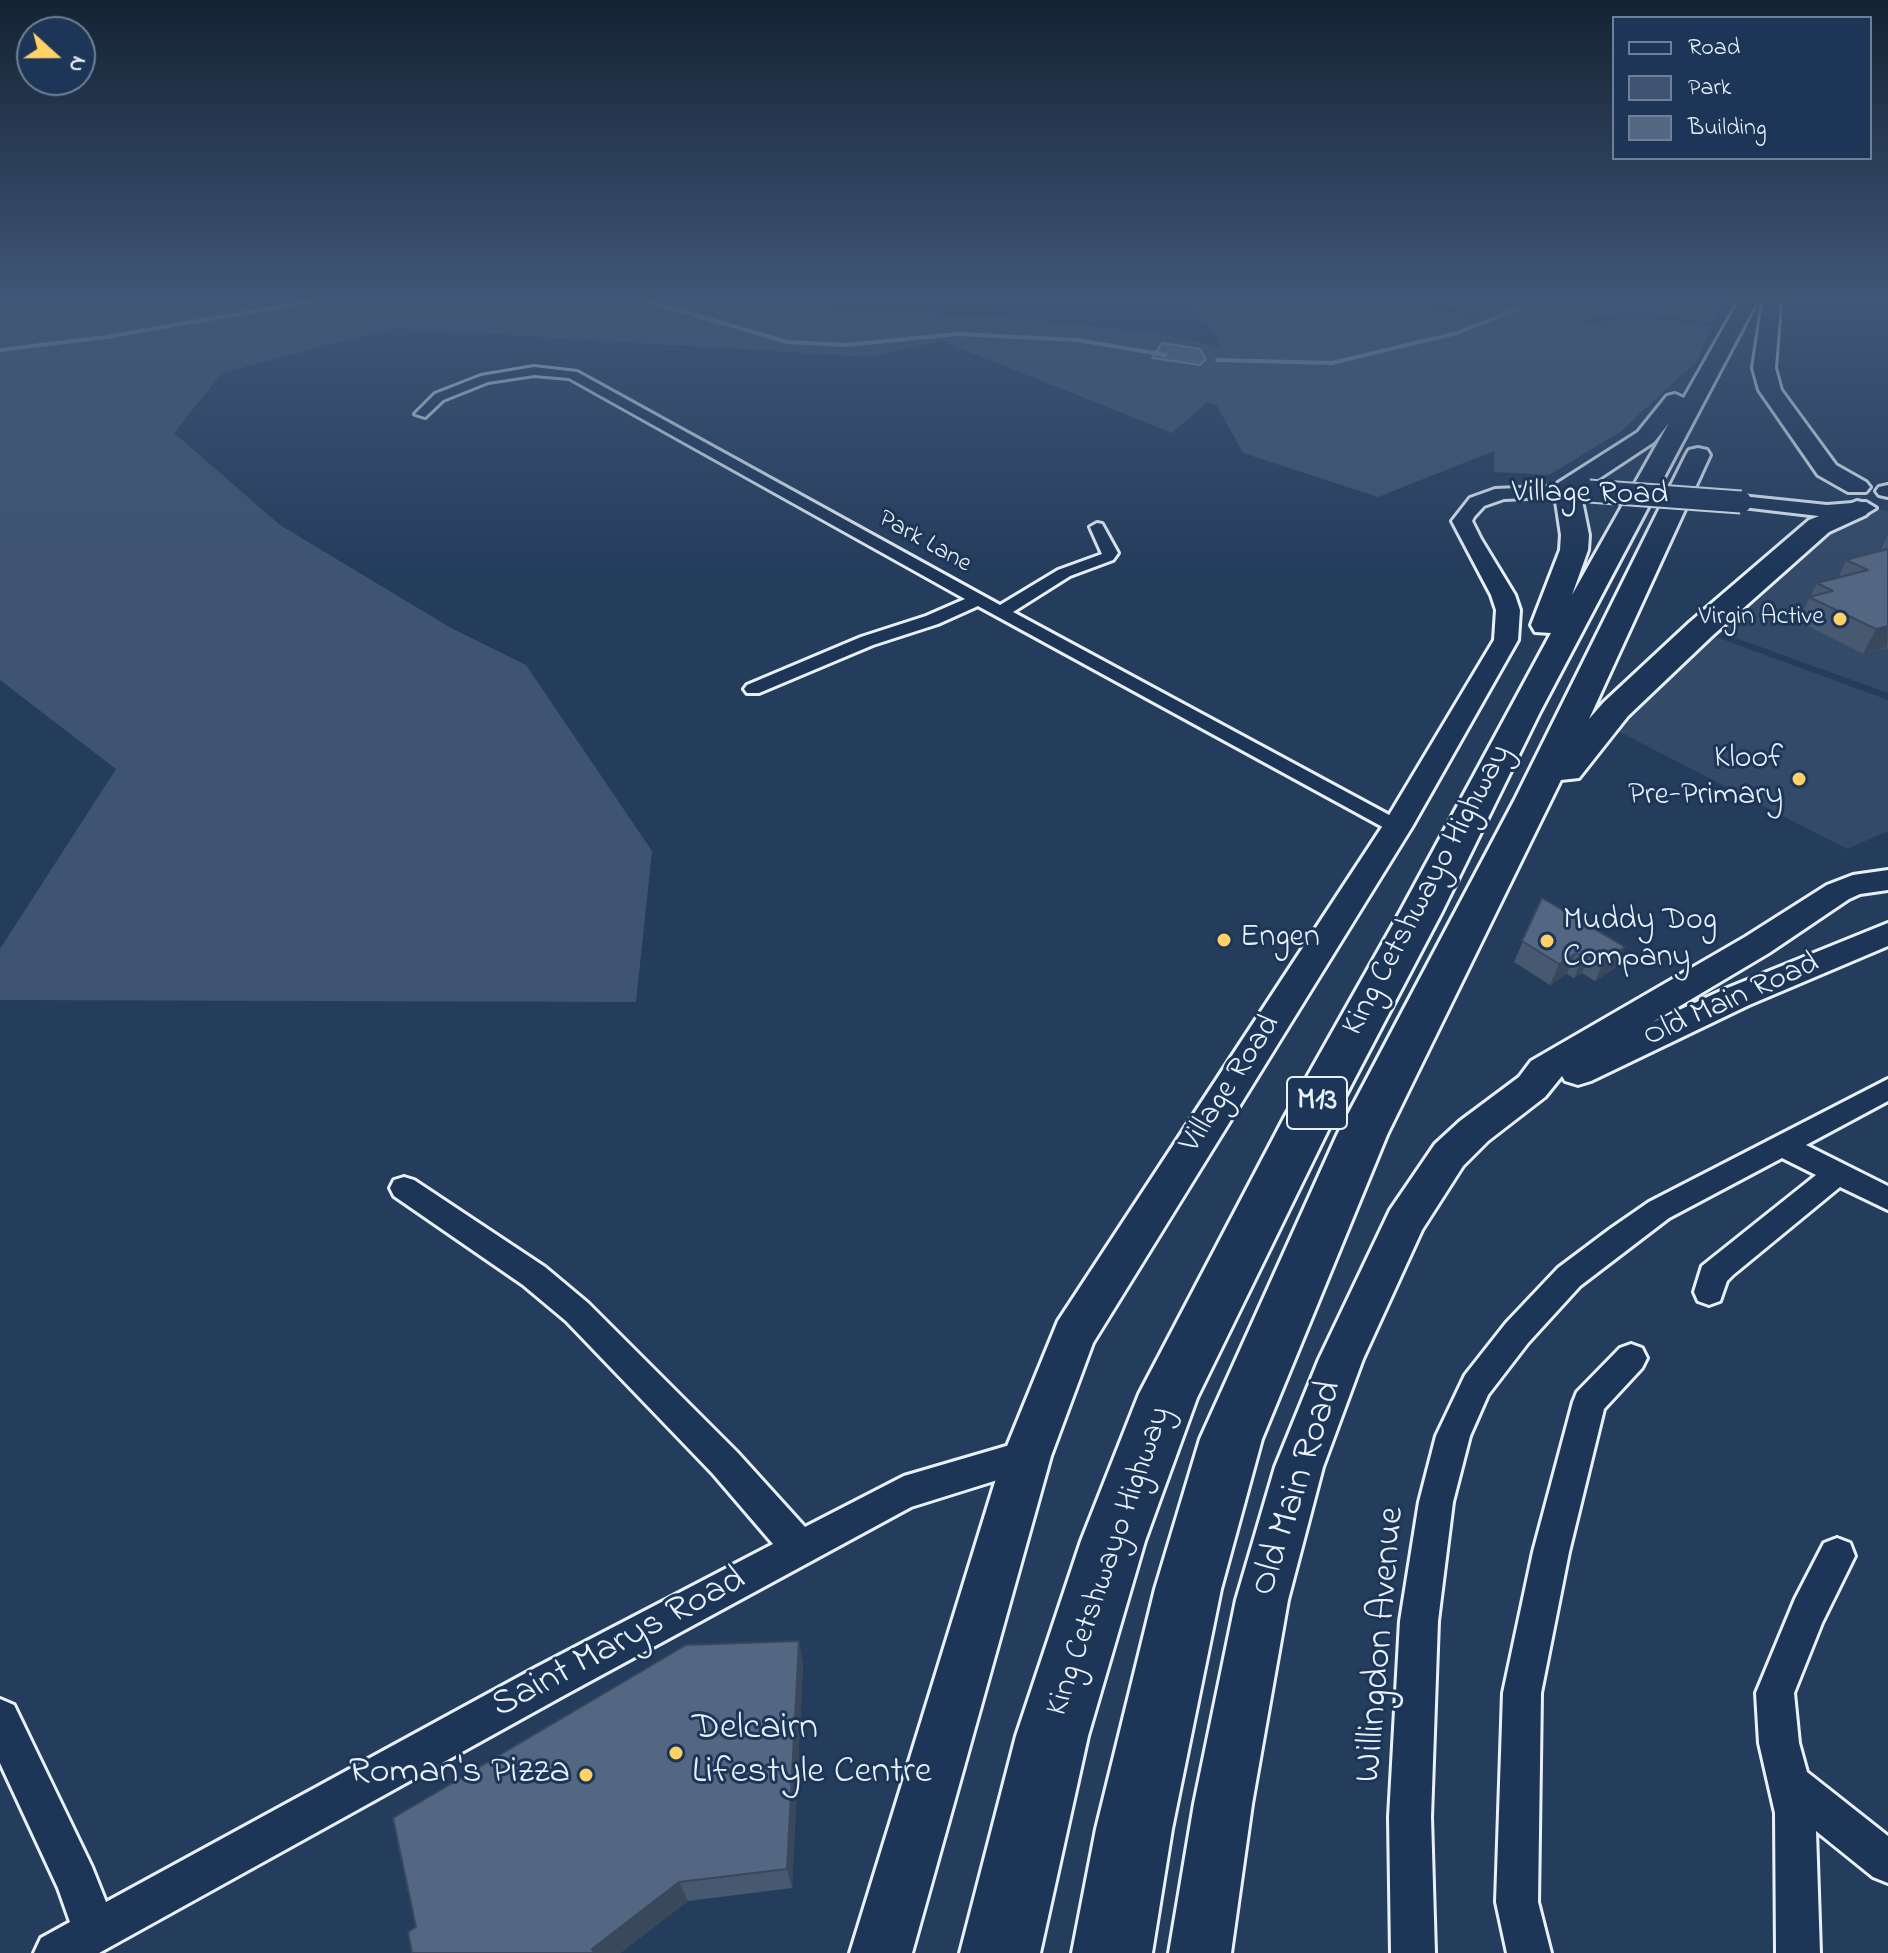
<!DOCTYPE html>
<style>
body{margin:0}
#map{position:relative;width:1888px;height:1953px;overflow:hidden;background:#253d5d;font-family:"Indie Flower",sans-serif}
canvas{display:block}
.legend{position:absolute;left:1612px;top:16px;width:260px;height:144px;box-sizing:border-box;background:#1d3557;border:2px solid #6e8097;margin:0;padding:10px 14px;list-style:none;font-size:24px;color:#e8f1f8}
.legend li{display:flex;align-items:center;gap:16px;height:40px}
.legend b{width:40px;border:2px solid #6e8097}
.north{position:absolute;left:16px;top:16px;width:80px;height:80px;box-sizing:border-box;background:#1d3557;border:2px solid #6e8097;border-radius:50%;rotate:111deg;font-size:22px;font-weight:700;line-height:32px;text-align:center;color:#e8f1f8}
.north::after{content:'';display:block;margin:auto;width:28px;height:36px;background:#ffd166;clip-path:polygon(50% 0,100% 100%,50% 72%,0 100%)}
</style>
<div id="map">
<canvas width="1888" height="1953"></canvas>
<ul class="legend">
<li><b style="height:10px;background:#1d3557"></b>Road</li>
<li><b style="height:22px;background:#3e5472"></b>Park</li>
<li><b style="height:22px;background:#536782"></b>Building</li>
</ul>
<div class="north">N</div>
</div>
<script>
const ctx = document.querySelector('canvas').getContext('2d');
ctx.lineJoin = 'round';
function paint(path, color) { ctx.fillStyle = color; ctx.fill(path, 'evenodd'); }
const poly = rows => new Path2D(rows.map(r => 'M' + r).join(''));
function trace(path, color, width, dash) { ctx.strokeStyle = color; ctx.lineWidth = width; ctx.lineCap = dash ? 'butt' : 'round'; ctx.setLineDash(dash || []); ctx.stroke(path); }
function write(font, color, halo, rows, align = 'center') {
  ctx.font = font + ' "Indie Flower",sans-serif'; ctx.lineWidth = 6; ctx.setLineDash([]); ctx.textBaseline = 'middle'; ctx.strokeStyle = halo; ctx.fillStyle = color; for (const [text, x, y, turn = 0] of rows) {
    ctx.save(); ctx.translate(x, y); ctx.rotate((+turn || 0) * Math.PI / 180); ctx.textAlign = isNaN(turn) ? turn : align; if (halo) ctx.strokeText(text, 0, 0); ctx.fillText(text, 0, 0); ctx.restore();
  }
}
paint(poly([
 [1876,509,1888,511,1888,693,1708,628,1835,523],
 [1708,634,1888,700,1888,831,1847,849,1608,726]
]), '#334a68');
paint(poly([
 [14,301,810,301,837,311,1005,317,1157,333,1220,347,1214,330,1186,301,1375,301,1471,315,1486,314,1399,301,1721,301,1712,323,1632,312,1580,320,1592,323,1644,317,1712,326,1698,360,1620,432,1549,475,1494,472,1494,451,1378,497,1243,453,1217,406,1207,402,1172,433,942,341,868,357,394,328,222,373,174,433,280,525,451,628,526,665,652,851,636,1002,0,1000,0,949,116,769,0,680,0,306]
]), '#3e5472');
const water = poly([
 [1162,343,1200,349,1206,359,1200,365,1152,358,1162,343]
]);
paint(water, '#657890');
trace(water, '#99a8ba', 2);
trace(poly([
 [648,301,787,342,846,345,957,334,1078,340,1165,355],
 [0,350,106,337,313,301],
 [1217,360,1332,363,1457,333,1520,308]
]), '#99a8ba', 4);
const street = poly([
 [534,367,577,372,1000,605,1058,570,1102,554,1090,527,1097,523,1102,524,1118,553,1113,560,1070,576,1013,612,1404,823,1407,827,1397,833,1390,831,978,606,938,624,873,645,759,693,747,693,744,689,747,685,861,637,926,616,965,599,569,378,534,375,488,382,443,400,425,417,415,414,435,394,481,376,534,367],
 [1888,1079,1888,1101,1806,1145,1888,1186,1888,1210,1840,1187,1733,1275,1727,1281,1720,1301,1709,1305,1698,1301,1694,1292,1702,1266,1816,1175,1782,1158,1669,1218,1580,1286,1528,1343,1488,1395,1470,1436,1453,1502,1438,1621,1431,1817,1435,1953,1391,1953,1389,1817,1400,1621,1419,1502,1436,1436,1465,1375,1506,1323,1558,1268,1610,1229,1649,1202,1888,1079],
 [404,1177,414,1180,545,1267,588,1303,737,1452,805,1527,904,1476,1027,1440,1039,1445,1044,1456,1039,1467,911,1507,563,1696,99,1953,34,1953,41,1938,70,1922,58,1888,0,1763,0,1699,14,1705,92,1867,106,1902,535,1668,773,1544,713,1474,566,1321,523,1285,394,1196,390,1188,394,1180,404,1177],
 [1631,1344,1642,1348,1647,1358,1642,1368,1604,1409,1569,1552,1541,1693,1538,1902,1551,1953,1507,1953,1496,1902,1503,1693,1533,1552,1573,1402,1577,1392,1620,1348,1631,1344],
 [1837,1538,1850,1543,1855,1556,1822,1623,1794,1693,1799,1743,1807,1772,1888,1836,1888,1883,1873,1877,1816,1831,1820,1953,1776,1953,1775,1813,1759,1743,1756,1693,1795,1599,1824,1543,1837,1538]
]);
const secondary = poly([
 [1589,485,1596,487,1599,491,1596,495,1504,499,1484,506,1474,517,1472,521,1481,539,1515,595,1520,610,1518,640,1412,827,1093,1343,1051,1456,912,1953,850,1953,1003,1456,1058,1321,1382,827,1494,640,1496,610,1491,595,1452,521,1470,498,1495,489,1589,485],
 [1888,485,1888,497,1879,495,1876,491,1879,487,1888,485],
 [1741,496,1827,505,1866,502,1876,508,1866,514,1827,517,1734,506,1731,502,1734,498,1741,496],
 [1888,870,1888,890,1860,894,1849,899,1769,953,1653,1022,1725,989,1888,923,1888,946,1749,1005,1591,1081,1578,1085,1565,1081,1562,1076,1545,1097,1488,1141,1463,1166,1422,1230,1363,1359,1323,1467,1288,1600,1252,1804,1231,1953,1169,1953,1194,1804,1236,1600,1275,1467,1319,1359,1390,1210,1435,1144,1460,1121,1519,1077,1531,1061,1745,937,1827,885,1853,875,1888,870]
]);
const highway = poly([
 [1739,301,1757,301,1540,712,1442,912,1335,1116,1197,1398,1145,1541,1088,1736,1040,1953,960,1953,1016,1736,1081,1541,1139,1394,1285,1116,1400,912,1551,633,1535,632,1531,625,1560,550,1561,535,1554,488,1558,483,1638,432,1667,396,1675,394,1684,398,1739,301],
 [1669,423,1572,595,1588,550,1589,535,1580,491,1654,442,1669,423],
 [1763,301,1777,301,1780,304,1775,368,1781,390,1836,465,1866,482,1870,487,1866,492,1848,492,1818,475,1759,390,1753,368,1763,301],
 [1698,448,1707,450,1710,455,1589,719,1604,702,1690,622,1809,520,1857,501,1866,503,1870,509,1866,515,1829,532,1712,636,1628,716,1579,778,1561,780,1387,1135,1262,1439,1221,1589,1172,1829,1152,1953,1072,1953,1096,1829,1155,1589,1200,1439,1337,1135,1514,801,1686,455,1689,450,1698,448]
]);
trace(street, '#e8f1f8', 6);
trace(secondary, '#e8f1f8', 6);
trace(highway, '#e8f1f8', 6);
paint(street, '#1d3557');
paint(secondary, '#1d3557');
paint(highway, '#1d3557');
const secondaryBridge = poly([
 [1589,491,1741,502]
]);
trace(secondaryBridge, '#e8f1f8', 25, []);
trace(secondaryBridge, '#1d3557', 21);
paint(poly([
 [1888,535,1888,648,1863,654,1798,621,1817,583,1838,578,1846,560,1880,551],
 [1542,898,1615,968,1595,981,1582,973,1574,978,1567,974,1550,985,1514,962],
 [799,1641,803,1664,792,1888,688,1901,620,1953,412,1953,416,1927]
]), '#475970');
paint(poly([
 [1888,626,1887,647,1863,654,1876,629],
 [1625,947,1615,968,1595,981,1604,960],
 [1591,952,1582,973,1574,978,1583,957],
 [1576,953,1567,974,1550,985,1559,964],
 [799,1641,803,1664,792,1888,787,1869],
 [679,1882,688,1901,620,1953,594,1953,592,1949]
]), '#3a485b');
const building = poly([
 [1888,549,1888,626,1876,629,1809,597,1833,591,1817,583,1868,570,1846,560,1888,549],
 [1542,898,1625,947,1604,960,1591,952,1583,957,1576,953,1559,964,1522,941,1542,898],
 [799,1641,787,1869,679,1882,592,1949,594,1953,412,1953,408,1932,416,1927,393,1818,686,1645,799,1641]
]);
paint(building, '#536782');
trace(building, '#3a485b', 2);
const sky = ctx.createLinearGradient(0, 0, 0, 574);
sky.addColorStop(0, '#142233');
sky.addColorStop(0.52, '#405778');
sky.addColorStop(1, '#40577800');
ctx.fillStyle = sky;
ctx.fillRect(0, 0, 1888, 574);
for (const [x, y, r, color] of [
 [1840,619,8,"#ffd166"],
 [1799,779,8,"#ffd166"],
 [1224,940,8,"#ffd166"],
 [1547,941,8,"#ffd166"],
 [676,1753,8,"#ffd166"],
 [586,1775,8,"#ffd166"]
]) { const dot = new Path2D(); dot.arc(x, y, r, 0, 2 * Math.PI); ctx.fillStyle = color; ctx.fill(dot); trace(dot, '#1d3557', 3); }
write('26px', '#e8f1f8', '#1d3557', [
 ["Park Lane",924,543,29]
]);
write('26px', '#e8f1f8', '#1d3557', [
 ["Virgin Active",1824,619]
], 'right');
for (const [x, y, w] of [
 [1317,1103,60]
]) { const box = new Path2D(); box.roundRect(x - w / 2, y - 26, w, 52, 6); ctx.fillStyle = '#1d3557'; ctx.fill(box); trace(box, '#e8f1f8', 2); }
write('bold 30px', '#e8f1f8', null, [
 ["M13",1317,1103]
]);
write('32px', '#e8f1f8', '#1d3557', [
 ["Village Road",1590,496,1],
 ["King Cetshwayo Highway",1429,891,-62],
 ["Old Main Road",1732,1002,-24],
 ["Village Road",1232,1085,-57],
 ["King Cetshwayo Highway",1111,1562,-71]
]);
write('32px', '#e8f1f8', '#1d3557', [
 ["Kloof",1783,761,"right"],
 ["Pre-Primary",1783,798,"right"],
 ["Muddy Dog",1563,923],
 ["Company",1563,960],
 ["Engen",1240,940]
], 'left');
write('38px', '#e8f1f8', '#1d3557', [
 ["Old Main Road",1299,1489,-72],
 ["Saint Marys Road",620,1645,-28],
 ["Willingdon Avenue",1383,1645,-85]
]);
write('38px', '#e8f1f8', '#1d3557', [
 ["Delcairn",692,1731],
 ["Lifestyle Centre",692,1775],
 ["Roman's Pizza",570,1775,"right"]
], 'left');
</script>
